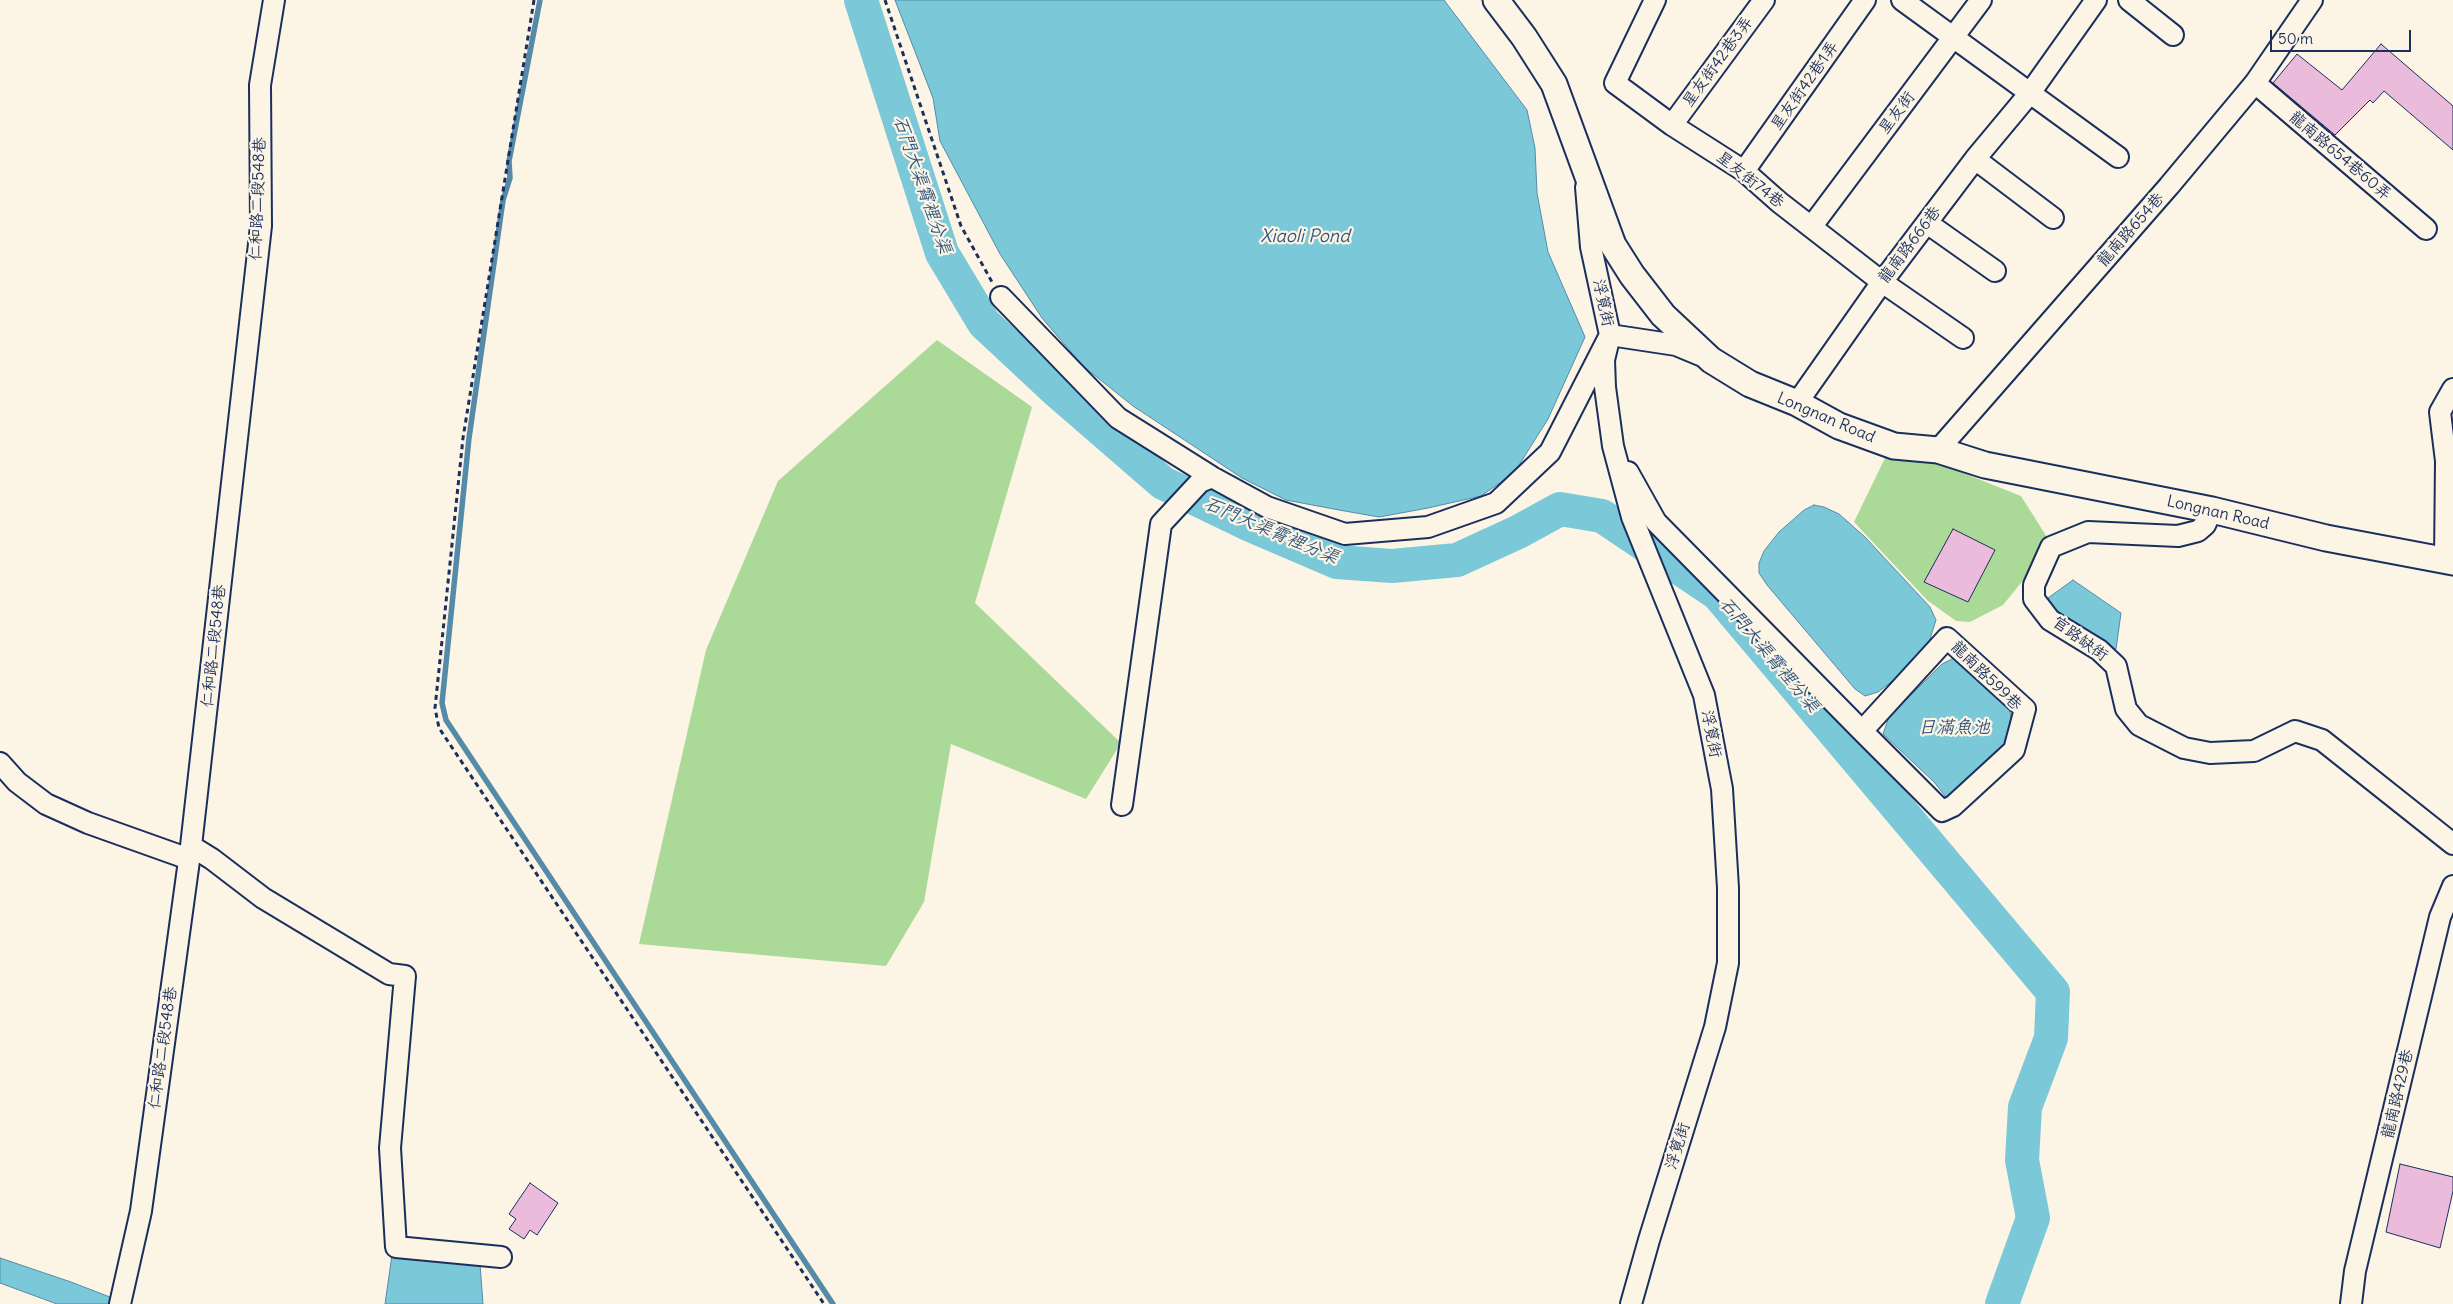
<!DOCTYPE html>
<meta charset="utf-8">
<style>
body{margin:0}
#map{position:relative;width:2453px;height:1304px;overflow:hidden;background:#fcf5e5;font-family:Delius,sans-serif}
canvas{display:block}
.scale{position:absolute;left:2270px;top:30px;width:141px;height:22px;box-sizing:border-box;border:2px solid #1b2f5e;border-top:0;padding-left:6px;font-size:15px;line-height:18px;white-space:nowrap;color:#1b2f5e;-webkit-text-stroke:4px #fcf5e5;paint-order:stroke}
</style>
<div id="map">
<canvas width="2453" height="1304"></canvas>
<div class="scale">50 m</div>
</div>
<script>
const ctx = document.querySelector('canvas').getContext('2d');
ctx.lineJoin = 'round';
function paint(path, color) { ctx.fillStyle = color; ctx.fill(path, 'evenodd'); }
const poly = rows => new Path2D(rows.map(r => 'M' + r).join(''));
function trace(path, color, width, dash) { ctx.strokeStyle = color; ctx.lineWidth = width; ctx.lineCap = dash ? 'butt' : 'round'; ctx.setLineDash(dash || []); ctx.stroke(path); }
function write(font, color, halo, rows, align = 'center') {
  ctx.font = font + ' Delius,"LXGW WenKai TC",sans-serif'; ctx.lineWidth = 4.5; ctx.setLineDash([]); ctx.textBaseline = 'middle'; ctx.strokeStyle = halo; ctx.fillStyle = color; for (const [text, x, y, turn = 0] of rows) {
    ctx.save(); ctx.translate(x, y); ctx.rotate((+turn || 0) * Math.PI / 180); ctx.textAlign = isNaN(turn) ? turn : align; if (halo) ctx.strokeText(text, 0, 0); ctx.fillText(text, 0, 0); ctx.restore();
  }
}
paint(poly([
 [937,340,1032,407,975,603,1121,743,1086,799,951,744,924,902,886,966,639,944,706,650,778,481],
 [1885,458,1938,463,2021,496,2052,545,2003,605,1970,622,1956,621,1927,600,1854,522]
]), '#abd998');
const water = poly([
 [895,0,1444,0,1527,110,1535,148,1537,193,1548,252,1585,337,1548,419,1514,473,1481,496,1428,508,1379,517,1339,510,1286,500,1242,478,1133,406,1083,366,1042,318,1000,254,940,141,933,98,895,0],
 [1814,505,1824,507,1839,514,1865,537,1930,607,1936,620,1929,642,1895,679,1878,692,1865,696,1855,689,1767,585,1759,573,1759,563,1764,551,1779,532,1804,510,1814,505],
 [2073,580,2121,613,2116,649,2097,643,2066,626,2054,609,2048,598,2073,580],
 [1954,658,2006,696,2013,724,2010,743,1963,791,1946,797,1934,782,1883,734,1889,717,1942,664,1954,658],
 [392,1255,480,1264,483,1304,385,1304,392,1255],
 [0,1258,71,1282,128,1304,57,1304,0,1283,0,1258]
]);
paint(water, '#7bc8d9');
trace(water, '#558ba8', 1);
trace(poly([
 [540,0,509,161,510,178,503,200,469,438,442,703,446,720,833,1304]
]), '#558ba8', 5.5);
trace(poly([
 [861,0,942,253,984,323,1058,392,1163,483,1246,523,1337,562,1392,566,1457,560,1518,532,1560,509,1602,516,1718,594,2053,992,2051,1038,2025,1107,2022,1160,2033,1218,2002,1304]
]), '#7bc8d9', 34);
const building = poly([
 [2381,44,2453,106,2453,150,2384,91,2373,103,2370,100,2335,135,2273,83,2297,54,2342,90,2381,44],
 [1953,529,1995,550,1968,602,1924,582,1953,529],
 [2400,1164,2453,1177,2453,1191,2440,1248,2386,1232,2400,1164],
 [530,1183,558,1203,537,1235,530,1230,524,1239,509,1229,516,1219,509,1214,530,1183]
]);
paint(building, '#ebbbdc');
trace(building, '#1b2f5e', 1);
const minor = poly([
 [1655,0,1615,83,1672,125,1744,171,1779,202,1882,282,1963,338],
 [1902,0,2118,157],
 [2129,0,2173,35],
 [2255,83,2426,229],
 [1672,125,1764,0],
 [1975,159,2053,218],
 [1744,171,1865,0],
 [1586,187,1591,247,1610,335,1604,360,1605,387,1613,446,1632,517,1704,695,1722,789,1728,888,1728,963,1715,1027,1649,1240,1631,1304],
 [1927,223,1995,271],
 [1812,226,1981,0],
 [1001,297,1118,418,1212,477,1267,507,1345,534,1428,527,1496,503,1550,452,1610,335,1676,345,1700,355],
 [1797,403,1882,282,1975,159,2030,93,2096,0],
 [1938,450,2169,186,2255,83,2312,0],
 [1628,472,1656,522,1862,731,1942,811,1953,806,2014,750,2025,709,1947,638,1862,731],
 [2212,510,2205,525,2198,531,2178,536,2088,532,2051,547,2034,585,2034,599,2050,620,2099,650,2116,666,2126,709,2139,725,2184,748,2210,753,2254,751,2295,731,2322,740,2453,844],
 [2445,560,2446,461,2440,412,2453,389],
 [0,763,17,782,46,804,88,823,189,859],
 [1122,805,1161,524,1200,482,1212,477],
 [191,846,212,859,263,898,389,974,405,976,390,1148,396,1247,501,1257],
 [120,1304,141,1211,191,846,261,226,260,85,274,0],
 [2351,1304,2355,1271,2440,917,2453,886]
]);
const major = poly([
 [1496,0,1524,37,1554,84,1613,245,1632,275,1663,315,1711,360,1750,384,1797,403,1839,426,1894,446,1938,450,1985,465,2212,510,2326,538,2453,562]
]);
trace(minor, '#1b2f5e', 24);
trace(major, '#1b2f5e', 29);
trace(poly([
 [534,0,463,438,435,708,439,728,824,1304],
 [885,0,961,226,992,282]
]), '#1b2f5e', 3, [5, 4]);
trace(minor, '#fcf5e5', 20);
trace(major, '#fcf5e5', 25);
write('16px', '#1b2f5e', '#fcf5e5', [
 ["星友街42巷3弄",1718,62,-54],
 ["星友街42巷1弄",1805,86,-55],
 ["星友街",1897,113,-53],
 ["龍南路654巷60弄",2340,156,40],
 ["星友街74巷",1750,180,38],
 ["仁和路二段548巷",258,199,-88],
 ["龍南路654巷",2131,230,-49],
 ["龍南路666巷",1910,245,-53],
 ["浮筧街",1603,303,78],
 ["Longnan Road",1826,418,23],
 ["Longnan Road",2218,513,13],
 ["官路缺街",2080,639,36],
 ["仁和路二段548巷",214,646,-84],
 ["龍南路599巷",1986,676,44],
 ["浮筧街",1711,734,79],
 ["仁和路二段548巷",163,1048,-82],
 ["龍南路429巷",2398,1094,-77],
 ["浮筧街",1678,1146,-73]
]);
write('italic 18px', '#33557d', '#fcf5e5', [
 ["石門大渠霄裡分渠",922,185,71],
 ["Xiaoli Pond",1305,237],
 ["石門大渠霄裡分渠",1271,531,23],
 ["石門大渠霄裡分渠",1769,655,50],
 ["日滿魚池",1954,728]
]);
</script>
